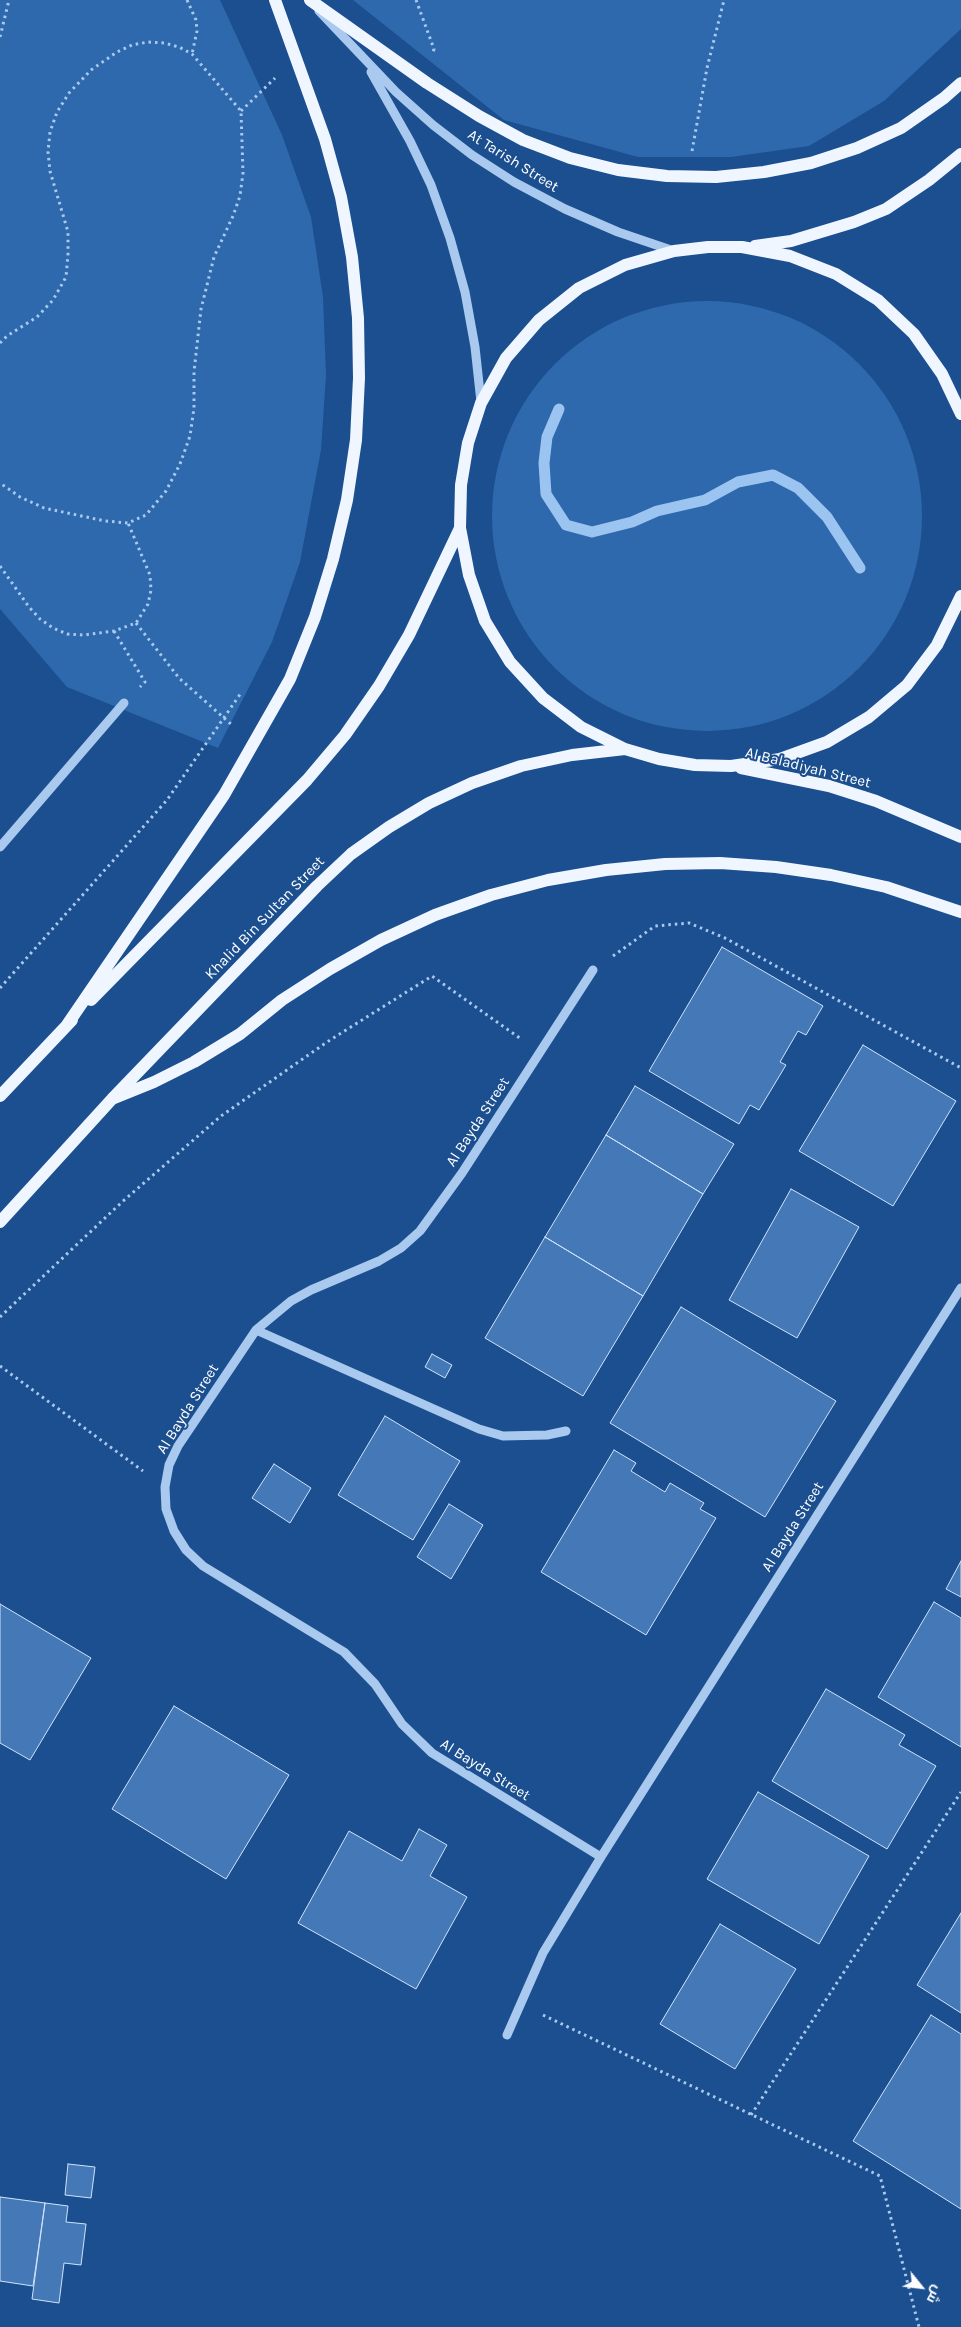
<!DOCTYPE html>
<meta charset="utf-8">
<style>
body{margin:0}
#map{position:relative;width:961px;height:2327px;overflow:hidden;background:#1b4f8f;font-family:Karla,Cairo,sans-serif}
canvas{display:block}
.north{position:absolute;left:896px;top:2262px;width:50px;height:50px;-webkit-text-stroke:4px #1b4f8f;paint-order:stroke;rotate:119deg;font-size:14px;font-weight:700;line-height:20px;text-align:center;color:#fff}
.north::after{content:'';display:block;margin:auto;width:18px;height:22px;background:#fff;clip-path:polygon(50% 0,100% 100%,50% 72%,0 100%)}
</style>
<div id="map">
<canvas width="961" height="2327"></canvas>
<div class="north">ش</div>
</div>
<script>
const ctx = document.querySelector('canvas').getContext('2d');
ctx.lineJoin = 'round';
function paint(path, color) { ctx.fillStyle = color; ctx.fill(path, 'evenodd'); }
const poly = rows => new Path2D(rows.map(r => 'M' + r).join(''));
function trace(path, color, width, dash) { ctx.strokeStyle = color; ctx.lineWidth = width; ctx.lineCap = dash ? 'butt' : 'round'; ctx.setLineDash(dash || []); ctx.stroke(path); }
function write(font, color, halo, rows, align = 'center') {
  ctx.font = font + ' Karla,sans-serif'; ctx.lineWidth = 4; ctx.setLineDash([]); ctx.textBaseline = 'middle'; ctx.strokeStyle = halo; ctx.fillStyle = color; for (const [text, x, y, turn = 0] of rows) {
    ctx.save(); ctx.translate(x, y); ctx.rotate((+turn || 0) * Math.PI / 180); ctx.textAlign = isNaN(turn) ? turn : align; if (halo) ctx.strokeText(text, 0, 0); ctx.fillText(text, 0, 0); ctx.restore();
  }
}
paint(poly([
 [0,0,220,0,282,135,311,217,323,297,326,375,321,450,300,562,272,642,218,748,67,687,0,609],
 [353,0,961,0,961,29,884,101,809,146,731,157,638,157,504,120],
 '492 516a215 215 0 1 1 430 0a215 215 0 1 1-430 0Z'
]), '#2e69ad');
trace(poly([
 [559,409,547,437,544,463,546,494,566,525,592,532,632,522,657,511,705,500,738,482,773,475,798,488,827,517,860,568]
]), '#9cc4f0', 11);
const building = poly([
 [722,947,823,1006,806,1035,798,1031,780,1062,786,1065,759,1110,750,1105,739,1124,649,1071,722,947],
 [863,1045,956,1101,893,1206,799,1151,863,1045],
 [635,1086,734,1144,703,1194,606,1135,635,1086],
 [606,1135,703,1194,643,1296,545,1237,606,1135],
 [791,1189,859,1227,797,1338,729,1300,791,1189],
 [545,1237,643,1296,583,1396,485,1338,545,1237],
 [681,1307,836,1401,765,1517,610,1423,681,1307],
 [432,1354,452,1365,445,1378,425,1367,432,1354],
 [385,1416,460,1461,413,1540,338,1495,385,1416],
 [614,1450,636,1463,631,1471,665,1492,670,1483,704,1503,700,1509,716,1518,646,1635,541,1572,614,1450],
 [274,1464,311,1488,290,1523,252,1498,274,1464],
 [449,1504,483,1525,451,1579,417,1557,449,1504],
 [961,1561,961,1597,946,1589,961,1561],
 [934,1602,961,1618,961,1747,878,1697,934,1602],
 [0,1604,91,1658,30,1760,0,1743,0,1604],
 [826,1689,905,1735,899,1745,936,1766,887,1849,772,1781,826,1689],
 [174,1706,289,1775,226,1879,112,1809,174,1706],
 [758,1792,869,1856,819,1944,707,1879,758,1792],
 [419,1829,447,1845,430,1876,467,1897,416,1989,298,1923,349,1831,402,1861,419,1829],
 [961,1913,961,2013,917,1985,961,1913],
 [720,1924,796,1969,735,2069,660,2024,720,1924],
 [931,2015,961,2034,961,2209,853,2141,931,2015],
 [68,2164,95,2167,91,2198,65,2195,68,2164],
 [0,2197,45,2203,33,2286,0,2281,0,2197],
 [45,2203,68,2206,66,2222,86,2224,81,2265,64,2263,59,2303,32,2299,45,2203]
]);
paint(building, '#4478b7');
trace(building, '#cfe3fa', 1);
trace(poly([
 [187,0,196,20,197,31,192,54],
 [416,0,434,49,432,55],
 [0,37,9,0],
 [241,111,275,78],
 [692,151,707,68,724,0],
 [0,343,7,336,37,317,53,300,66,277,68,255,68,232,50,171,48,152,50,132,57,112,69,93,91,70,117,52,132,45,148,42,164,43,179,47,192,54,241,111,243,173,240,196,233,216,214,257,201,309,194,372,194,408,190,436,180,464,166,491,146,515,128,523,105,521,44,508,20,497,0,483],
 [0,566,29,607,40,619,53,628,67,634,84,635,114,631,136,623,148,604,151,590,150,575,128,523],
 [136,623,179,678,233,726],
 [114,631,145,682,140,687],
 [613,956,655,926,689,923,725,938,961,1068],
 [0,988,167,800,241,693],
 [0,1317,122,1202,221,1116,327,1042,432,976,521,1039],
 [0,1366,143,1471],
 [543,2015,880,2176,919,2327],
 [751,2115,961,1792]
]), '#a9c9ee', 3, [2.5, 4]);
trace(poly([
 [319,11,396,92,433,125,472,155,514,182,565,209,618,232,674,251],
 [371,72,410,141,431,185,450,238,465,292,475,347,481,402],
 [0,847,124,703],
 [593,970,462,1173,420,1231,401,1248,379,1261,311,1290,291,1301,256,1330,178,1446,169,1465,165,1487,166,1509,174,1531,186,1550,203,1566,344,1652,375,1684,402,1724,432,1753,601,1857],
 [256,1330,479,1429,503,1436,547,1435,566,1431],
 [507,2035,543,1953,601,1857,961,1288]
]), '#a9c9ee', 9);
trace(poly([
 [310,0,427,83,479,116,523,140,570,158,618,170,667,176,716,177,764,172,811,163,857,148,901,128,944,98,961,83],
 [755,246,791,241,854,222,886,209,929,180,961,154],
 [961,414,942,374,914,334,878,300,836,274,790,256,742,247,708,247,674,251,625,265,579,288,539,320,506,358,481,403,468,443,461,485,460,528,469,575,485,621,510,662,543,698,581,727,625,749,659,759,695,765,731,766,780,759,827,742,869,717,907,685,937,645,961,596],
 [741,768,829,786,876,801,961,837],
 [91,1000,307,780,345,735,379,686,409,635,460,528],
 [67,1025,224,795,290,679,315,617,333,559,347,500,356,440,359,378,358,318,352,257,341,197,325,139,275,0],
 [0,1096,72,1020],
 [112,1099,154,1082,194,1062,240,1034,282,1000,330,969,381,940,435,915,491,895,548,880,606,870,665,864,720,863,776,867,831,875,886,887,961,912],
 [0,1222,112,1099,317,886,351,854,389,827,429,803,472,783,521,766,572,755,625,749]
]), '#f0f6ff', 12);
write('15px', '#fff', '#1b4f8f', [
 ["At Tarish Street",513,161,32],
 ["Al Baladiyah Street",808,768,14],
 ["Khalid Bin Sultan Street",265,918,-46],
 ["Al Bayda Street",478,1122,-57],
 ["Al Bayda Street",188,1409,-58],
 ["Al Bayda Street",793,1527,-58],
 ["Al Bayda Street",485,1770,32]
]);
</script>
